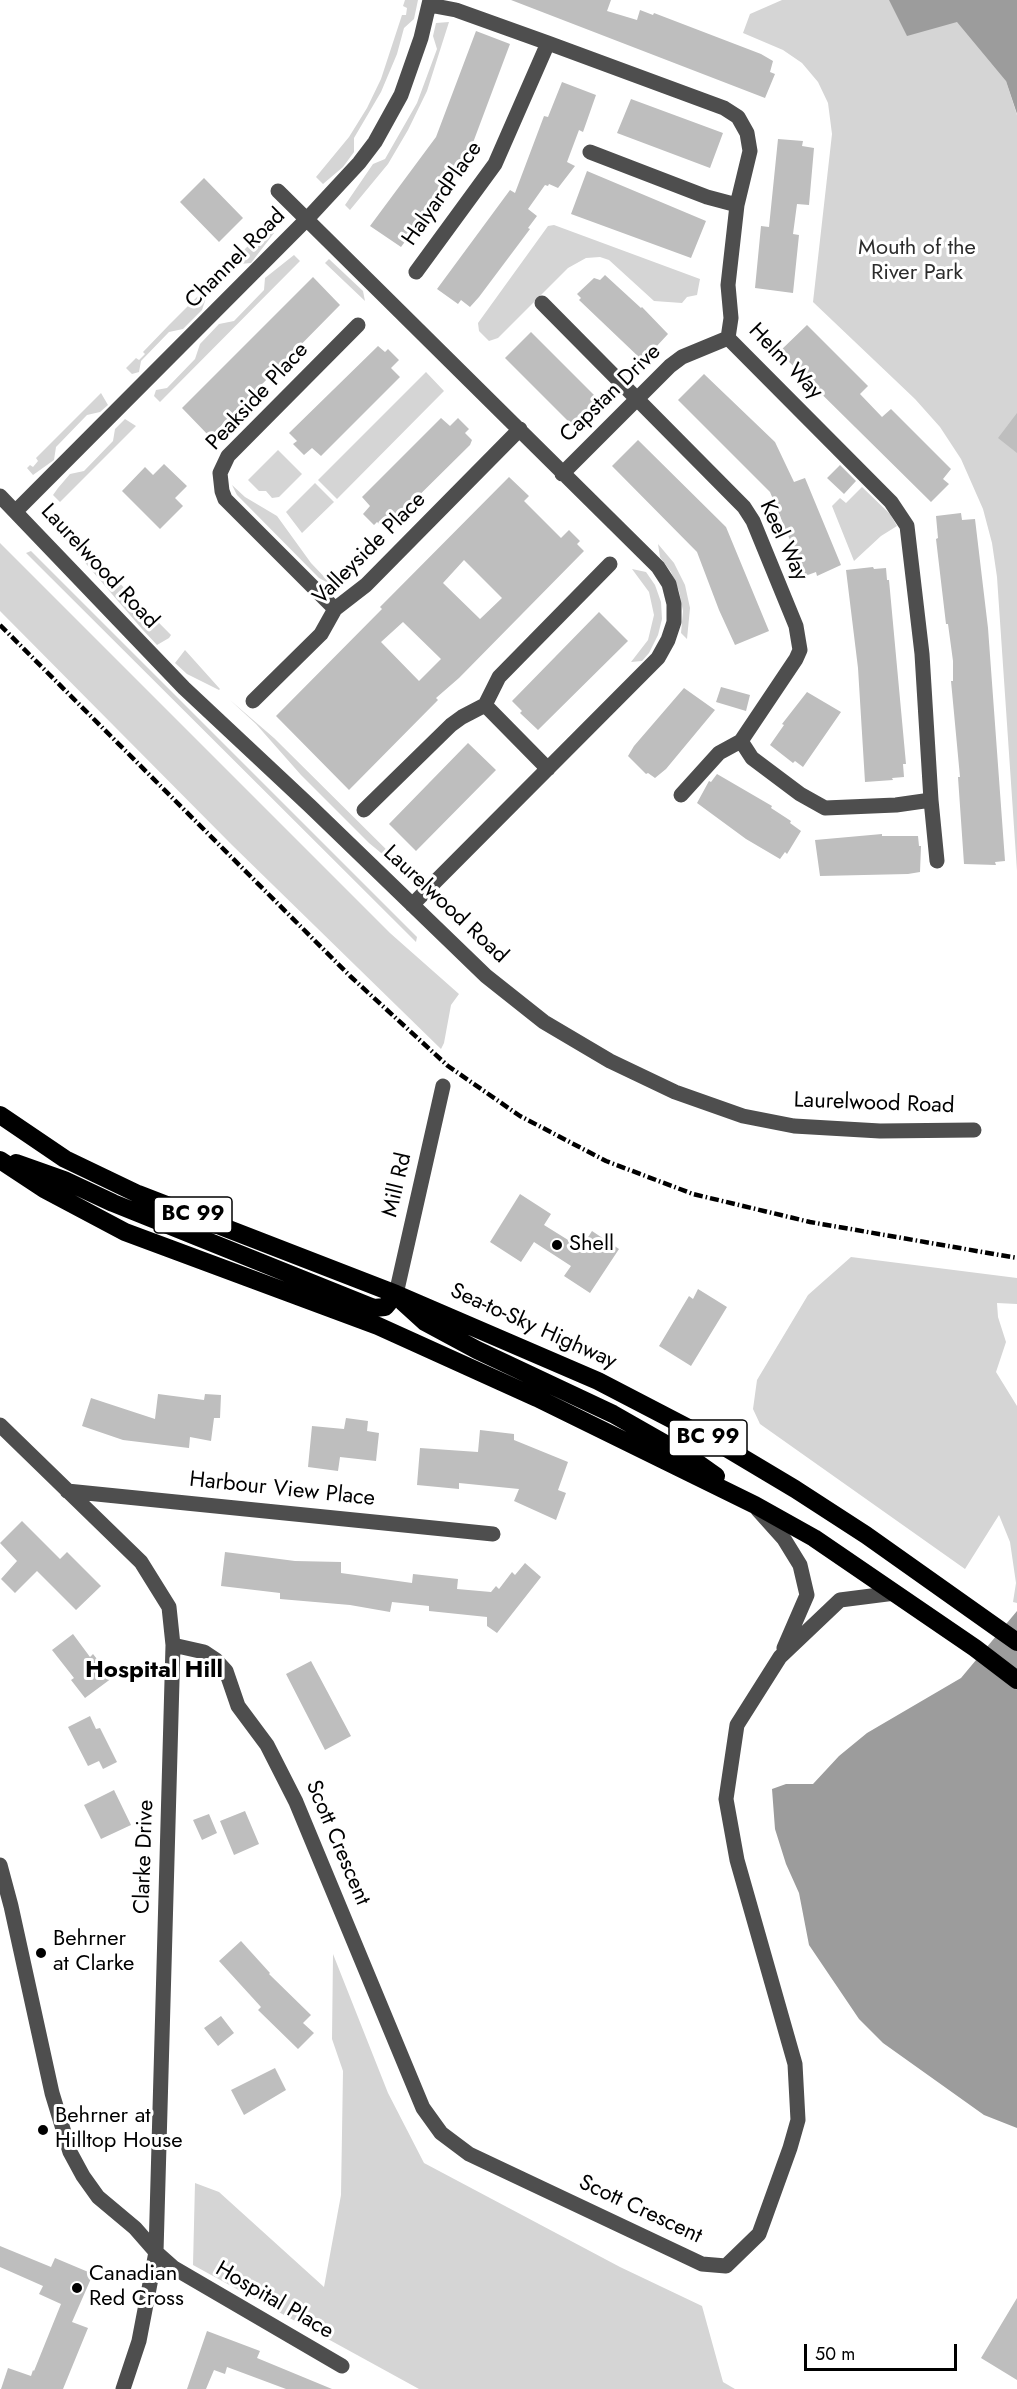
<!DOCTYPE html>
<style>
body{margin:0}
#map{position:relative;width:1017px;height:2389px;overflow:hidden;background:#fff;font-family:Jost,sans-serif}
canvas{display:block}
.scale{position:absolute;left:804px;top:2344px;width:153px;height:27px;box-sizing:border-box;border:3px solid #000;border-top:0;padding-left:8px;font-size:18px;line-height:21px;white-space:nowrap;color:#000;-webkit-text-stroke:4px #fff;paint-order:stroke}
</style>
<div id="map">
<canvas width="1017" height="2389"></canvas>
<div class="scale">50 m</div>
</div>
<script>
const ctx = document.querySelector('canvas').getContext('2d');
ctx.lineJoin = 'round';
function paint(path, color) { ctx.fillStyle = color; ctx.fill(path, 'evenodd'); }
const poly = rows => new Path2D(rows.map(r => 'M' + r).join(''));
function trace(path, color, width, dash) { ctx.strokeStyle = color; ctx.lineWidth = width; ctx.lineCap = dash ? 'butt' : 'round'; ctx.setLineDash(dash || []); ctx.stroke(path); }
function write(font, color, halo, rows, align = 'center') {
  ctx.font = font + ' Jost,sans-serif'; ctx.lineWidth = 6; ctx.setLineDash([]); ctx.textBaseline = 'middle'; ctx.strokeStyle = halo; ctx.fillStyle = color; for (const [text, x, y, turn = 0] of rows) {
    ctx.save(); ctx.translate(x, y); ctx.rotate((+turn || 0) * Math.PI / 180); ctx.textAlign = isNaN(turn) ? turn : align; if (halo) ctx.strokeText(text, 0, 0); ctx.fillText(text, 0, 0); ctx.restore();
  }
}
paint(poly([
 [405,0,418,0,414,19,404,28,397,54,381,92,354,138,354,152,343,167,323,184,316,177,349,137,367,108,381,79,402,15,406,15,407,8,403,6],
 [782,0,1001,0,1006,81,1017,115,1017,871,997,577,992,543,983,509,961,459,940,427,915,399,813,302,832,134,828,103,818,82,802,63,783,50,743,33,750,14],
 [449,22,427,91,408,130,388,164,350,210,345,205,373,164,385,159,417,103,437,49,433,36,436,23],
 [554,225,700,279,697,295,687,297,682,303,654,301,609,260,600,257,586,258,568,268,498,338,489,341,479,331,478,323,548,226],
 [268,227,274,233,251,263,240,264,234,267,207,295,202,310,183,329,169,332,141,361,139,372,132,374,126,368,136,358,139,360,145,354,143,352,169,325,259,235,262,237,267,232,265,229],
 [294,255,300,261,160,402,154,396,156,390,167,388,195,359,200,344,219,324,234,321,264,290,265,278],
 [329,259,363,291,365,301,325,263],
 [426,372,444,391,337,499,318,480],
 [101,393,108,405,100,412,87,415,56,447,54,460,33,475,27,468,30,465,33,467,38,461,36,458],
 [125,419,136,426,60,502,53,495,58,488,70,474,84,471,113,441,115,429],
 [278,450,302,474,279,497,272,498,266,491,259,491,248,480],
 [315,483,334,502,302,533,286,512],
 [232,485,245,497,277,516,311,563,332,585,319,578,237,495],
 [862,487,890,514,897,526,881,536,854,561,832,506,840,498,846,503],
 [63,526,171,635,169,638,157,645,142,629,69,544,59,530],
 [0,543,390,933,459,994,451,1005,444,1043,441,1049,232,845,0,611],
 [658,544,674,563,685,585,690,608,687,639,681,633,683,611,679,591,671,572,660,557],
 [31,551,417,937,416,942,26,553],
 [632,569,646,572,655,585,661,602,662,619,658,635,649,653,642,661,631,662,648,640,654,615,649,592],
 [185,650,220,689,219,690,187,674,175,663],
 [230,700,274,738,409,872,398,867,369,843,301,775,256,724],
 [851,1257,1017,1278,1017,1304,997,1303,998,1317,1006,1342,996,1372,1017,1406,1017,1603,1013,1602,1016,1583,1010,1542,999,1515,965,1569,760,1424,753,1409,757,1380,808,1295],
 [333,1954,388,2093,424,2163,620,2267,702,2306,723,2382,735,2389,419,2389,193,2265,195,2183,219,2192,324,2287,341,2195,343,2071,332,2039]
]), '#d5d5d5');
paint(poly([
 [889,0,1017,0,1017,114,1006,81,957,22,907,36],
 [1017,1611,1017,2128,984,2115,883,2043,859,2019,809,1945,799,1893,786,1864,775,1829,772,1789,786,1784,813,1784,839,1756,867,1733,961,1678]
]), '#9c9c9c');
paint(poly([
 [511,0,611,0,607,11,637,20,640,10,653,15,654,13,761,54,773,61,770,72,775,74,765,98],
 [476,31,510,44,468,156,401,247,370,226,436,137],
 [562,82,596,95,583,132,579,130,567,162,575,166,558,188,549,184,548,186,545,185,528,209,537,216,528,228,530,229,479,297,470,307,461,300,458,304,437,289,510,190,515,193,544,116,548,117],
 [631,99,723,133,710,168,617,133],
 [778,139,803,141,802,146,814,148,809,205,797,204,793,234,799,235,793,293,755,288,761,226,769,227],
 [587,171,706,221,691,258,571,214],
 [204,178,243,218,219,242,180,202],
 [605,275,641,308,642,307,668,334,643,361,579,300,581,298,577,294,594,278,600,280],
 [313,277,340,305,210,437,182,408],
 [807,325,868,386,860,394,882,417,891,409,951,469,943,479,949,484,931,502,779,352],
 [531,332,601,402,575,428,505,358],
 [378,346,385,352,388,349,399,360,391,368,400,377,321,456,312,448,304,455,293,444,297,441,289,433],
 [704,374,775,442,794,482,805,478,841,565,817,576,816,572,805,576,770,492,678,400],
 [1017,413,1017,453,998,438],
 [441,418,450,426,458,418,469,429,465,433,472,440,470,445,385,529,377,522,374,525,363,514,370,506,362,497],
 [638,440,726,527,769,631,735,645,719,610,697,552,612,466],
 [164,464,187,486,175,498,183,506,160,529,122,491,145,467,153,475],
 [840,465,856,481,844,494,827,478],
 [509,477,529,496,524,501,561,538,569,530,580,541,577,544,584,551,459,678,436,698,438,700,349,790,276,716,382,609,380,607],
 [464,560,502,598,480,619,443,583],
 [403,622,441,659,419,681,381,642],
 [961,513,962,520,975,519,988,628,1005,861,995,862,996,865,964,864,958,777,960,777,951,681,953,681,953,661,948,624,946,624,936,539,938,538,936,516],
 [873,567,874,569,886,568,887,580,889,580,906,764,903,764,904,777,892,778,893,780,865,782,858,668,846,570],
 [599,612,628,641,538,730,520,713,522,711,512,701],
 [721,687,750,695,746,711,716,702],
 [684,688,715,710,666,769,655,778,648,773,646,774,628,756,634,746],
 [807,692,841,712,803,767,795,761,793,763,770,745,784,725,782,724],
 [468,743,496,770,416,851,389,824],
 [717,774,772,806,771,808,791,821,790,823,801,831,787,854,785,852,780,859,746,839,697,803,709,781,711,782],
 [882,834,882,836,918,836,919,846,921,846,920,872,908,874,820,876,815,840],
 [520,1194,551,1214,544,1225,581,1248,592,1231,619,1249,590,1293,564,1276,571,1266,534,1242,521,1262,490,1242],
 [698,1289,727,1307,691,1366,659,1346,689,1296,693,1299],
 [158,1394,204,1400,205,1394,221,1395,220,1418,214,1418,211,1441,190,1437,189,1448,123,1440,82,1426,91,1398,155,1419],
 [346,1418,368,1421,367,1431,379,1433,376,1461,340,1457,338,1471,308,1467,312,1426,344,1429],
 [480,1430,514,1434,514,1440,568,1462,558,1490,566,1493,556,1520,514,1501,519,1489,459,1483,459,1489,417,1485,420,1448,478,1452],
 [22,1521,60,1559,67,1552,101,1586,76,1610,37,1571,15,1593,1,1579,17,1561,0,1543],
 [225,1552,295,1561,341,1562,341,1573,412,1583,413,1574,458,1579,457,1589,491,1592,496,1586,499,1589,512,1572,515,1575,525,1563,541,1577,497,1633,487,1626,487,1617,429,1611,429,1606,392,1602,390,1612,350,1605,280,1599,280,1593,221,1586],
 [73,1634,90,1657,93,1654,112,1678,85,1698,71,1680,74,1678,52,1650],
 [311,1661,351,1736,325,1750,286,1674],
 [90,1716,96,1729,100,1728,117,1762,103,1769,99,1761,88,1766,68,1727],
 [114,1790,131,1825,101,1839,84,1805],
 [245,1811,259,1844,234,1855,220,1821],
 [209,1814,217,1833,202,1840,193,1820],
 [241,1941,270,1973,269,1974,311,2015,303,2023,314,2033,298,2049,258,2010,261,2007,219,1961],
 [221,2016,234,2033,218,2046,204,2028],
 [275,2068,286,2090,244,2115,231,2090],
 [0,2246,51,2267,55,2258,93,2274,72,2322,88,2328,63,2389,1,2389,8,2368,31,2376,33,2370,34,2371,61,2304,39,2294,43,2286,0,2267],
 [1017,2298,1017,2380,981,2358],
 [207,2331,260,2351,257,2358,332,2389,286,2389,227,2367,225,2374,214,2370,206,2389,187,2389]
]), '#bebebe');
trace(poly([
 [429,5,456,10,548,43,724,108,738,117,747,133,750,151,737,205,728,285,731,318,728,338],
 [590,152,707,197,737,205],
 [278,191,658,567,669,584,674,604,674,622,668,640,658,658,412,905],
 [416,272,495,164,548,43],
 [542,303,744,507,753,521,796,626,800,650,796,659,741,741,719,753,681,795],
 [728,338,891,502,907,526,922,654,931,800,937,861],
 [562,474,670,366,682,357,728,338],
 [0,496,184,688,310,806,486,976,544,1022,610,1061,675,1092,743,1116,794,1126,880,1131,974,1130],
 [16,511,307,219,359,163,375,142,401,95,421,38,430,0],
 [335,609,225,499,222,491,220,473,228,456,358,325],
 [253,701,321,634,335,609,366,585,520,429],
 [741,741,752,758,800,794,825,808,896,805,931,800],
 [548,769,485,705,499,677,610,564],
 [364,810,451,725,462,717,485,705],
 [396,1294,443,1086],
 [0,1425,141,1562,169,1607,173,1645,156,2252,139,2341,123,2389],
 [67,1491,493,1534],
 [758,1510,784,1539,800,1565,807,1595,784,1648],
 [173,1645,204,1652,216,1660,226,1671,238,1706,267,1745,296,1802,423,2108,441,2133,469,2154,702,2264,726,2266,759,2234,790,2148,798,2120,795,2064,737,1860,726,1799,737,1725,780,1657,840,1600,895,1593],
 [0,1865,11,1906,52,2093,70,2152,83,2176,98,2197,135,2228,156,2252,174,2268,342,2366]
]), '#4e4e4e', 15);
trace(poly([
 [0,1115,65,1159,138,1194,396,1294,598,1381,723,1446,795,1489,866,1535,1017,1642],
 [0,1160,44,1189,125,1232,378,1326,537,1398,755,1505,814,1538,975,1648,1017,1680],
 [16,1163,64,1180,113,1203,374,1308,385,1307,396,1294],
 [403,1302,425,1322,477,1350,613,1414,692,1459,716,1476]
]), '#000', 18);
trace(poly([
 [0,625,350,976,448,1066,520,1116,606,1161,693,1194,810,1222,1017,1258]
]), '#000', 4.5, [9, 3, 1.5, 3]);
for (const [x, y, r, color] of [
 [557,1245,6,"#000"],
 [41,1953,6,"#000"],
 [43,2130,6,"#000"],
 [77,2288,6,"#000"]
]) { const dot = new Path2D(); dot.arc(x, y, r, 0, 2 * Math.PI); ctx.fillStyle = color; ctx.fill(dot); trace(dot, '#fff', 2); }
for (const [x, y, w] of [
 [193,1215,78],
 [708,1438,78]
]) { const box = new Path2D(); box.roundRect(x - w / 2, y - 18, w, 36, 4.5); ctx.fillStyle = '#fff'; ctx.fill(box); trace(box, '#000', 1.5); }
write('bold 21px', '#000', null, [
 ["BC 99",193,1215],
 ["BC 99",708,1438]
]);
write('22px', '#000', '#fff', [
 ["HalyardPlace",443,194,-55],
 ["Channel Road",236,259,-45],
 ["Helm Way",785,362,46],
 ["Capstan Drive",611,394,-44],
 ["Peakside Place",258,397,-47],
 ["Keel Way",783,541,65],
 ["Valleyside Place",370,549,-45],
 ["Laurelwood Road",99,567,47],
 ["Laurelwood Road",445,905,43],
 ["Laurelwood Road",874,1104,2],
 ["Mill Rd",398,1185,-77],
 ["Sea-to-Sky Highway",533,1327,24],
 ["Harbour View Place",282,1490,6],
 ["Scott Crescent",337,1843,67],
 ["Clarke Drive",145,1857,-88],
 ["Scott Crescent",640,2210,25],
 ["Hospital Place",274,2301,30]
]);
write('22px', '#2c2c2c', '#fff', [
 ["Mouth of the",917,249],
 ["River Park",917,274]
]);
write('22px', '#000', '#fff', [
 ["Shell",569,1245],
 ["Behrner",53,1940],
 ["at Clarke",53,1965],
 ["Behrner at",55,2117],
 ["Hilltop House",55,2142],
 ["Canadian",89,2275],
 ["Red Cross",89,2300]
], 'left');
write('bold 24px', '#000', '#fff', [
 ["Hospital Hill",154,1671]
]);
</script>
